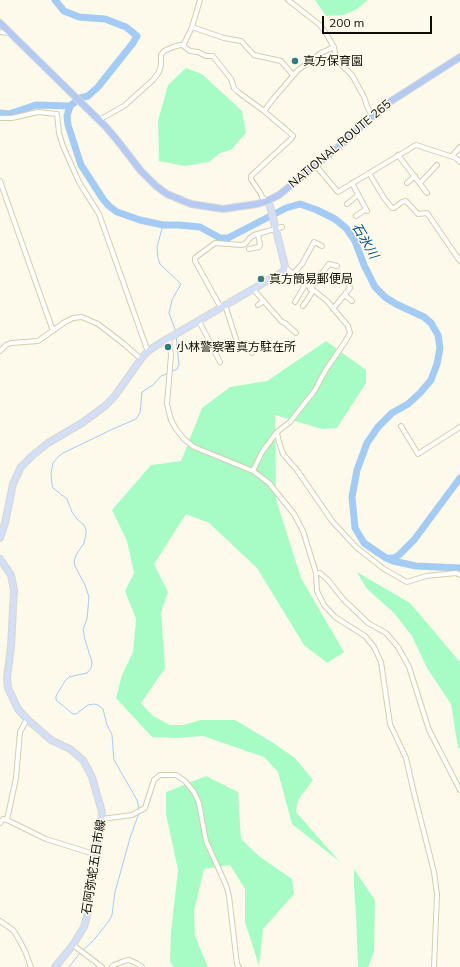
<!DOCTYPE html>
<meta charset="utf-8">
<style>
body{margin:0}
#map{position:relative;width:460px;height:967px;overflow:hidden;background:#fdfaec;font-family:Mulish,sans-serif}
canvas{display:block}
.scale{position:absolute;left:322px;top:16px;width:110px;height:18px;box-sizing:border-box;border:2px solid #100d03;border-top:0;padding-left:5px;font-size:12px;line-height:14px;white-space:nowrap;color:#100d03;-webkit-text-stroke:3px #fdfaec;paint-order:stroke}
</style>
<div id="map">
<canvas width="460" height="967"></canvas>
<div class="scale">200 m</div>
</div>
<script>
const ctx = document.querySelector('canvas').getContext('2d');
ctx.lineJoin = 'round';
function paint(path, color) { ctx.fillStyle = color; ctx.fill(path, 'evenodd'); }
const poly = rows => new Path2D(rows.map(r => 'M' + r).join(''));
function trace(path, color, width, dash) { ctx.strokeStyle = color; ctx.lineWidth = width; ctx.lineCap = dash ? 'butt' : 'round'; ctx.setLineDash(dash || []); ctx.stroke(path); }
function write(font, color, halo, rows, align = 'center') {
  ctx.font = font + ' Mulish,"Noto Sans JP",sans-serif'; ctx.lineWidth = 3; ctx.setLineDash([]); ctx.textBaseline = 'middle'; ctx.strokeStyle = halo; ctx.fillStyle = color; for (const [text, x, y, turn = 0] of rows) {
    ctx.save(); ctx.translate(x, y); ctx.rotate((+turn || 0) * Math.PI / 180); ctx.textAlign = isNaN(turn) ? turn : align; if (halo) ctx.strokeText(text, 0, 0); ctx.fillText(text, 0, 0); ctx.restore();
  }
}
paint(poly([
 [315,0,368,0,357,9,344,15,326,16],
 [186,68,202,74,242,111,246,133,231,150,220,153,209,162,185,166,159,161,158,121,168,85],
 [326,341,366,370,366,383,337,428,322,429,275,415,276,499,301,578,344,652,327,663,304,645,257,568,209,523,186,514,154,564,168,592,161,612,165,668,141,703,153,716,170,725,183,725,201,720,235,720,272,742,295,758,313,780,298,800,296,812,340,862,292,824,278,772,264,757,203,736,177,738,152,737,116,698,122,675,133,652,136,619,125,591,134,573,127,541,112,510,151,465,181,461,202,408,230,387,267,381],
 [357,572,410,603,460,662,460,748,458,748,451,704,427,668,412,636,394,613,366,588],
 [206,776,238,792,241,839,260,857,292,879,294,894,263,929,259,966,245,922,245,889,230,865,204,869,194,911,195,936,208,967,174,967,170,962,171,931,178,870,166,814,166,792],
 [354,869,375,900,374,952,368,967,358,967,356,917,354,886]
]), '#a7fcc6');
trace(poly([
 [163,225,157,247,158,258,160,264,181,284,172,300,169,313,176,332],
 [171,372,177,369,179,365,176,335],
 [139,808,137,800,114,760,112,735,107,725,103,709,98,705,94,704,88,705,76,714,73,714,56,700,56,696,65,681,69,677,87,673,91,668,92,662,85,640,83,629,87,619,89,597,85,585,75,566,74,562,76,555,84,543,86,534,86,530,84,525,77,519,72,512,67,499,53,488,52,484,51,474,53,463,59,456,63,453,113,429,136,419,140,413,142,392,153,385,161,376,169,373],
 [82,951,93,941,109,921,112,915,115,892,130,838,139,813],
 [69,967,80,953]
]), '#a4cbf4', 1);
trace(poly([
 [55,0,64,11,79,17,105,19,126,27,137,36,133,43,98,87,88,96,80,98,70,106,67,116,68,125,81,165,103,199,109,206,117,212,140,220,163,225,179,225,200,227,220,238,228,238,286,208,300,204,317,210,335,219,346,228,355,241,364,265,375,287,385,297,396,304,424,317,431,323,438,335,440,348,437,364,431,380,420,393,408,404,392,413,378,427,367,443,357,470,352,497,355,528,364,543,386,558,393,561,416,566,460,568],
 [0,113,9,114,36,105,70,106],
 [388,558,394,558,399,555,414,540,460,478]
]), '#a4cbf4', 7);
const minor = poly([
 [288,0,320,25,325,32,334,47,336,60,352,75,364,97,367,106,372,116],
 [192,27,224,38,241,41,254,55,281,61,293,75],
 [0,32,9,33],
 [182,45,190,51,198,52,206,56,213,56,231,79,234,88,238,92,264,111,290,133,293,136,291,139,251,176,251,179,261,194,262,197,267,201],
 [264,111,274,98,298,70,321,53,334,47],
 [0,118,12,118,38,112,57,114,59,133,63,146,79,182,99,214,148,352],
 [99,120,124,106,153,80,159,72,161,65,161,55,164,51,173,47,184,44,192,27,200,0],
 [398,155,427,193],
 [452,156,460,147],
 [316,166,338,192,416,145,456,158,460,162],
 [369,173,384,198,392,208,394,208,402,202,406,201,418,214,427,213,460,261],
 [0,181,53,331],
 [352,183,367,211],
 [407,183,415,176],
 [420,183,437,165],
 [347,204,358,195],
 [356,216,366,209],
 [249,249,259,247,260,245,258,234],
 [293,274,302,264,314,242,322,246],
 [253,289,282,322,285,323,296,333],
 [310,289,329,264,337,266],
 [345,295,352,301],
 [295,302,305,285],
 [225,305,238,345,246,343,249,344,252,353],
 [258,305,264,301],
 [303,306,313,291],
 [221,308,195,261,195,258,215,243,241,245,245,244,250,238,254,235,282,227],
 [333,309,350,288,349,285],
 [199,321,220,362],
 [169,338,171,355,167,404,171,420,176,429,184,439,194,447,253,471,269,483,294,514,303,531,316,573,317,591,324,605,335,617,365,636,374,647,381,662,390,724,406,758,413,789,434,872,437,894,434,967],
 [0,351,6,345,11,343,38,341,65,322,73,318,82,317,98,324,124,344,141,359],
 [401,426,418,454,460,427],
 [277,433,279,442,283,454,297,470,332,521,356,547,384,569,407,582,426,576,456,573,460,575],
 [253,471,262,452,277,432,290,422,315,390,325,371,345,342,350,333,348,326,327,301,286,268],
 [316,573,320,573,328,580,343,599,368,623,386,633,398,647,409,667,429,730,460,790],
 [102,819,132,815,145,808,154,780,160,775,176,775,185,781,194,792,199,803,206,841,226,885,229,896,237,964,239,967],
 [7,820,16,778,20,732,27,719],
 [0,823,3,819,7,820,46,839,94,854],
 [0,921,13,930,18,938,25,951,31,967],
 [73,945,102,967],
 [112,967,114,965,124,961,129,960,136,963,142,967]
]);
const major = poly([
 [0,538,5,523,13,484,21,467,33,455,48,443,82,423,105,406,114,397,141,359,147,352,157,345,284,271,285,266,270,206,267,201],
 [0,559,11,575,14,590,11,647,7,678,8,688,18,709,27,719,51,740,70,749,83,760,92,777,102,812,101,830,94,854,87,916,84,927,73,945,55,967]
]);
const highway = poly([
 [0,23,106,127,117,140,141,171,156,186,167,194,191,204,223,209,257,204,267,201,279,195,342,144,385,105,460,57]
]);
trace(minor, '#d5cdab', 6);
trace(major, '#d9d8d7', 8);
trace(highway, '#d9d8d7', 8);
trace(minor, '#fff', 4);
trace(major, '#d3dff7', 5.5);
trace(highway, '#b5caf2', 6);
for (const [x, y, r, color] of [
 [295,61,4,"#337b84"],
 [261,279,4,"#337b84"],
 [168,347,4,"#337b84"]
]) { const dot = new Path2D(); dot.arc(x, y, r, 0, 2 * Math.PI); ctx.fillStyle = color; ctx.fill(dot); trace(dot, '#fdfaec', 1.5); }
write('12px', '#100d03', '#fdfaec', [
 ["真方保育園",303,61],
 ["真方簡易郵便局",269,279],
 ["小林警察署真方駐在所",176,347]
], 'left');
write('12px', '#100d03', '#fdfaec', [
 ["NATIONAL ROUTE 265",340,144,-40],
 ["石阿弥蛇五日市線",94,867,-81]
]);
write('italic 13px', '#004d8a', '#fdfaec', [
 ["石氷川",365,241,60]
]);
</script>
